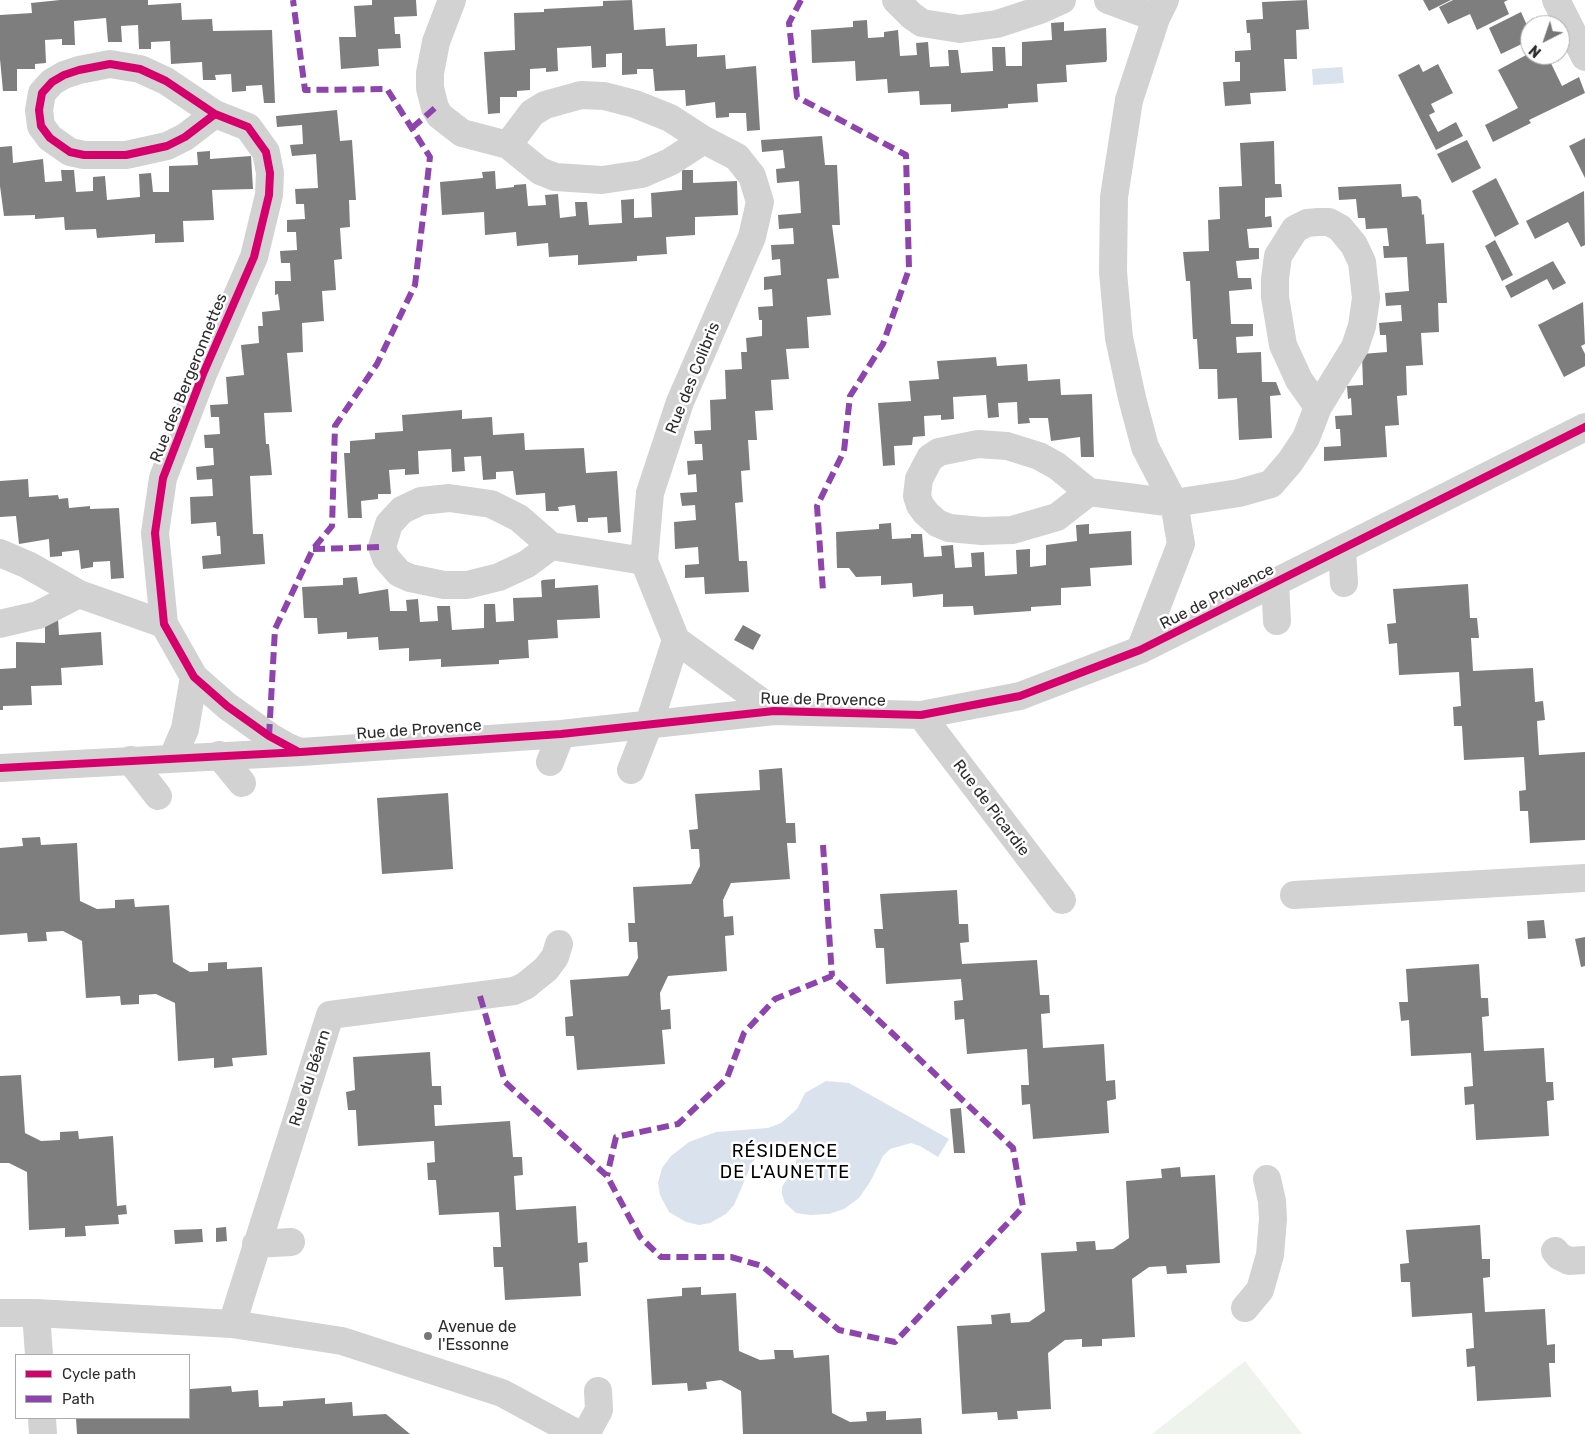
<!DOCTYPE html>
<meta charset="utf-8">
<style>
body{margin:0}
#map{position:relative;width:1585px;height:1434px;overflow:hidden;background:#fff;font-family:Rubik,sans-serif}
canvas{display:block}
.legend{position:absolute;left:15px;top:1354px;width:175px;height:65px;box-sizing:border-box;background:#fff;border:1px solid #ababab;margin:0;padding:6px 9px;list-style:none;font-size:15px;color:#2d2d2d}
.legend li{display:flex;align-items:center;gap:10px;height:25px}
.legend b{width:25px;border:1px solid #ababab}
.north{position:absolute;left:1520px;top:15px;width:50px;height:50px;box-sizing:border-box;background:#fff;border:1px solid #ababab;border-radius:50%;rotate:221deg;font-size:14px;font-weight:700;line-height:20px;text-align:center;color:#2d2d2d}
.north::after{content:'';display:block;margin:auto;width:18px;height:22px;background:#767676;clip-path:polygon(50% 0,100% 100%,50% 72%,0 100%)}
</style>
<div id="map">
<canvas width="1585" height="1434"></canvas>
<ul class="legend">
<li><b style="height:6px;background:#d6006c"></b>Cycle path</li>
<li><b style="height:6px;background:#8e44ad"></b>Path</li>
</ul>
<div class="north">N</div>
</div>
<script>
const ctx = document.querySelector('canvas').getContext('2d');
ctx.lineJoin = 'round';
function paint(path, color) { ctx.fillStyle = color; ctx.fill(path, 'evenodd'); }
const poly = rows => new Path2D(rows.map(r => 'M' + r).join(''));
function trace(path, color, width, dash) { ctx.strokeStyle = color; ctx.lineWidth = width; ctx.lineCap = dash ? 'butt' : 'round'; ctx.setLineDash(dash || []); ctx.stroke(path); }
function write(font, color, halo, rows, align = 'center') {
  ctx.font = font + ' Rubik,sans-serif'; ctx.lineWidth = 5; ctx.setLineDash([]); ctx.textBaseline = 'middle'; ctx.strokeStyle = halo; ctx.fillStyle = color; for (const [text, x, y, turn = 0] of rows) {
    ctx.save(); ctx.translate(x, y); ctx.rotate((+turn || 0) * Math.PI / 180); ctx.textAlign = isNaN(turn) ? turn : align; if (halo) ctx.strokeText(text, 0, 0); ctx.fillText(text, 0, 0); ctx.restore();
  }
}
paint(poly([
 [1245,1361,1302,1434,1152,1434]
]), '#eef3ec');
paint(poly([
 [1342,67,1344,83,1313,85,1312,69],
 [826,1081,849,1083,949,1139,938,1157,920,1146,911,1143,890,1149,883,1156,870,1182,859,1198,844,1209,829,1214,810,1215,796,1213,785,1203,782,1194,782,1187,796,1165,796,1158,786,1147,774,1145,759,1154,752,1163,734,1205,726,1214,710,1223,699,1225,686,1222,669,1212,660,1195,658,1183,662,1168,671,1156,689,1142,716,1132,768,1128,781,1123,797,1109,805,1093]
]), '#dae2ee');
paint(poly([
 [60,0,148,0,148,5,181,3,182,20,212,19,213,31,272,30,275,103,264,103,262,85,246,86,246,91,232,92,231,74,215,75,216,80,203,80,202,62,171,64,170,41,151,42,151,49,139,49,138,25,121,26,122,42,108,42,106,18,74,21,75,45,62,45,62,39,45,40,46,63,35,64,35,69,17,69,17,91,3,91,0,59,0,15,32,13,31,3],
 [372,0,416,0,417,16,394,17,395,34,400,34,401,48,378,49,379,66,341,69,339,37,356,37,354,6,372,5],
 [632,0,634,30,665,28,666,46,697,44,697,57,725,55,726,69,756,66,760,130,747,131,746,113,729,113,729,117,716,118,715,102,686,106,685,90,655,91,653,69,637,69,637,74,622,75,622,53,606,54,606,67,592,68,591,46,557,48,558,71,546,72,546,68,530,69,530,90,517,91,517,97,500,97,500,113,488,114,484,52,515,50,514,13,544,12,544,9,603,6,603,1],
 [1307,0,1309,29,1296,30,1297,59,1284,59,1286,91,1250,93,1251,104,1225,106,1223,82,1240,81,1240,62,1235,62,1235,51,1251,50,1250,33,1247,33,1246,20,1263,19,1262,2],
 [1423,0,1451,0,1429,11],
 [1453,0,1508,0,1504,2,1509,14,1477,30,1470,14,1448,24,1439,7],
 [1521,12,1530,32,1530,40,1501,54,1489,28],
 [867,20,868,38,884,37,884,32,898,30,900,56,917,55,916,43,928,42,930,67,949,66,948,50,958,50,961,73,993,71,992,47,1005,47,1006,66,1022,66,1022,42,1052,40,1051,23,1064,22,1064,31,1106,28,1107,59,1106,62,1066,65,1067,82,1037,84,1038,102,1008,104,1008,108,951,112,951,104,920,105,919,91,888,93,887,79,856,81,855,61,812,63,811,30,853,27,853,21],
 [1530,53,1547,55,1562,86,1579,77,1585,93,1529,120,1531,123,1493,142,1485,125,1518,108,1498,70],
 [1419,64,1423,72,1438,64,1453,93,1431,104,1435,112,1429,115,1438,132,1456,122,1463,136,1436,150,1398,75],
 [337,110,340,141,352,140,356,200,349,200,350,227,340,228,342,259,334,260,336,290,322,291,324,321,302,323,303,352,287,353,292,412,264,413,266,444,269,444,272,475,250,476,253,534,263,534,265,564,203,569,202,556,221,554,220,536,217,536,216,522,191,524,190,497,213,496,212,479,197,480,196,467,214,465,213,448,205,448,204,435,220,434,219,417,211,417,210,405,228,404,226,377,244,375,241,345,259,343,258,326,263,326,262,312,280,310,278,294,275,295,275,281,291,281,290,263,281,263,280,251,297,250,296,232,287,232,287,220,305,219,304,204,296,204,295,189,318,188,316,154,292,156,290,145,303,144,302,125,277,127,276,116],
 [822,136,825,165,837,165,840,225,832,225,839,278,827,279,831,315,807,317,809,348,786,349,789,379,771,380,773,410,755,411,757,440,748,440,750,470,741,471,743,502,735,503,739,561,747,561,749,592,705,594,704,577,685,578,685,565,699,564,698,547,675,549,674,522,696,520,695,505,682,506,680,493,697,492,696,474,688,475,687,461,703,460,702,444,695,444,694,431,711,430,710,400,726,399,725,370,742,369,741,352,747,352,746,338,762,336,762,320,759,320,758,307,773,306,772,289,764,290,764,277,781,275,780,259,772,260,771,245,794,244,793,228,779,229,778,215,801,213,799,181,777,183,776,169,785,168,783,150,762,152,761,140],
 [1585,138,1585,178,1569,146],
 [1467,140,1481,168,1452,183,1437,154],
 [1274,141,1275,184,1281,184,1282,197,1265,198,1265,217,1271,216,1272,227,1247,229,1249,248,1259,248,1259,259,1236,261,1238,278,1251,278,1252,289,1229,291,1231,324,1253,324,1253,336,1236,337,1237,353,1261,352,1262,382,1276,382,1281,395,1270,396,1272,438,1239,440,1237,398,1218,399,1217,369,1199,369,1197,339,1193,339,1190,281,1186,281,1183,252,1209,251,1208,220,1220,219,1219,187,1242,186,1240,143],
 [12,146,13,163,43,159,45,182,62,181,61,170,74,170,76,192,93,191,93,177,105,176,107,200,140,197,139,174,151,173,153,192,169,192,169,166,198,165,197,152,210,151,210,159,251,156,253,189,212,190,214,220,183,221,184,242,155,243,155,234,97,238,96,229,65,230,64,217,35,219,35,215,4,216,0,186,0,147],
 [682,170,693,170,693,183,737,181,738,215,695,217,695,235,666,237,667,254,637,256,637,261,578,265,578,255,549,257,548,243,517,246,516,232,485,235,484,212,442,215,440,182,483,178,482,172,495,171,496,189,514,187,514,185,526,184,528,206,546,205,545,195,558,194,560,218,576,216,575,202,587,202,589,225,622,223,621,200,634,199,634,218,652,217,651,193,682,190],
 [1496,178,1519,224,1495,237,1472,191],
 [1401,184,1402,197,1417,196,1421,200,1422,215,1424,214,1426,244,1444,243,1447,303,1438,303,1439,332,1421,333,1423,365,1406,366,1407,395,1397,396,1399,425,1385,426,1387,457,1324,461,1324,447,1341,446,1340,429,1336,429,1335,416,1352,415,1351,398,1348,399,1347,386,1363,385,1362,354,1387,352,1386,335,1380,335,1379,323,1402,321,1401,305,1386,306,1385,293,1409,291,1407,257,1384,258,1383,246,1389,246,1387,228,1366,229,1365,218,1358,218,1356,199,1339,200,1338,187],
 [1584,191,1585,245,1581,247,1568,222,1535,239,1526,221],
 [1495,240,1513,275,1502,281,1485,246],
 [1553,261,1566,283,1553,290,1547,279,1511,298,1505,286],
 [1583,302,1585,344,1581,346,1585,354,1585,366,1564,377,1538,325],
 [996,357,997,366,1027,364,1028,381,1060,379,1061,395,1092,394,1094,457,1081,457,1080,437,1051,441,1048,418,1029,418,1030,423,1018,424,1017,402,998,403,999,417,988,418,986,395,969,396,953,397,954,419,941,420,941,415,924,416,925,436,913,437,912,445,894,446,895,465,883,466,878,403,911,401,909,381,939,379,937,361],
 [462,410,462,419,492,417,493,435,524,433,525,450,584,448,586,473,617,471,621,532,608,533,607,517,588,518,588,522,577,522,575,505,558,507,559,511,546,511,545,493,516,495,513,471,496,472,496,479,483,480,481,456,464,457,465,471,452,472,451,449,418,451,419,474,405,475,405,469,389,470,391,494,378,494,378,499,361,501,362,518,348,518,344,453,350,453,350,441,375,439,375,433,403,431,402,415],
 [28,479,29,497,58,495,59,499,68,498,69,508,90,506,90,509,119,508,124,578,111,579,110,561,93,562,93,567,81,569,79,550,62,552,62,556,50,557,49,539,19,544,16,516,0,517,0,481],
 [891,523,892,539,911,538,911,534,922,534,924,557,942,556,941,546,953,545,955,568,972,567,971,553,984,552,985,576,1017,574,1016,550,1030,549,1030,567,1046,565,1046,545,1077,541,1076,525,1089,524,1089,534,1131,531,1132,565,1090,568,1091,586,1061,588,1061,605,1031,607,1031,611,974,615,973,606,943,607,943,594,913,597,912,583,881,585,881,576,856,577,849,568,837,568,836,532,879,529,879,524],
 [357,577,359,594,388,589,390,611,407,611,406,600,418,599,420,622,438,621,437,606,450,606,452,630,484,628,484,604,495,604,496,622,514,621,513,598,542,597,541,581,543,580,555,579,555,588,598,585,600,618,557,620,558,638,528,640,529,658,499,660,499,664,441,667,441,659,409,661,409,648,379,650,378,637,347,639,347,632,318,634,317,618,304,618,302,587,343,585,343,578],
 [1468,584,1470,618,1477,618,1479,638,1471,638,1473,671,1533,668,1535,702,1543,701,1545,720,1537,721,1539,755,1585,752,1585,840,1530,843,1528,811,1520,811,1519,791,1526,790,1524,757,1464,760,1462,726,1454,726,1453,707,1461,706,1459,672,1399,675,1397,643,1389,644,1387,624,1396,623,1393,589],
 [58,619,59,635,101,632,103,665,61,668,62,685,31,686,32,705,3,706,3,710,0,710,0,669,16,668,16,642,45,643,45,624],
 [743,625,761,635,753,650,734,640],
 [782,768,786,823,795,823,796,843,787,843,790,879,731,883,723,900,724,917,733,916,734,935,725,936,727,971,668,976,660,993,661,1010,670,1009,671,1029,662,1030,665,1064,577,1070,574,1036,566,1036,565,1017,573,1016,570,980,628,976,638,958,637,942,629,942,628,923,635,923,633,887,691,884,700,866,699,849,691,849,689,830,698,829,695,794,760,790,759,770],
 [448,793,453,869,382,874,377,798],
 [40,837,41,845,77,843,80,901,97,909,115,908,115,900,134,899,135,907,169,905,173,962,190,972,208,971,208,963,227,962,227,969,262,967,267,1055,232,1058,233,1066,214,1068,214,1058,178,1061,175,1003,156,994,139,995,139,1004,121,1005,120,996,86,998,82,941,63,931,46,932,47,941,28,942,27,933,0,935,0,848,23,846,22,838],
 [957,890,959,924,968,924,969,942,960,943,962,964,1037,960,1040,995,1049,995,1050,1013,1041,1014,1043,1048,1104,1044,1106,1081,1115,1080,1116,1099,1107,1101,1109,1133,1033,1139,1030,1104,1022,1105,1021,1085,1029,1085,1027,1049,967,1054,964,1019,955,1020,954,1001,963,1000,961,979,886,984,884,948,876,948,874,929,883,929,880,894],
 [1544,920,1546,938,1528,939,1527,921],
 [1585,937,1585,966,1581,967,1575,939],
 [1479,964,1481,998,1488,998,1489,1016,1482,1017,1484,1051,1544,1048,1546,1082,1553,1082,1554,1100,1547,1101,1549,1136,1476,1140,1474,1104,1465,1105,1464,1087,1473,1086,1471,1053,1411,1056,1409,1020,1401,1021,1399,1002,1408,1002,1406,969],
 [430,1052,432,1086,441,1086,442,1105,434,1105,435,1126,510,1121,513,1157,522,1157,523,1175,514,1176,516,1210,576,1206,578,1243,587,1242,588,1262,579,1263,581,1296,505,1300,503,1267,494,1267,493,1247,501,1247,499,1212,439,1215,436,1180,428,1180,427,1163,435,1162,434,1141,358,1146,356,1110,348,1110,346,1092,355,1090,353,1057],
 [21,1075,25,1133,41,1141,60,1140,60,1132,78,1131,79,1139,113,1136,117,1206,126,1205,127,1214,118,1215,119,1224,85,1226,86,1236,65,1237,65,1228,29,1230,27,1172,9,1163,0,1163,0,1076],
 [961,1108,965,1153,954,1153,950,1109],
 [1180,1167,1181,1177,1215,1175,1220,1263,1186,1265,1187,1273,1167,1274,1166,1266,1149,1267,1132,1279,1135,1337,1102,1339,1102,1346,1082,1347,1082,1339,1065,1340,1048,1353,1051,1409,1017,1411,1018,1419,998,1420,997,1412,962,1414,957,1326,992,1324,991,1315,1010,1313,1011,1323,1029,1322,1045,1311,1041,1253,1077,1251,1076,1242,1095,1241,1096,1250,1113,1249,1129,1238,1126,1181,1162,1178,1161,1169],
 [1480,1225,1482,1259,1490,1259,1490,1277,1483,1278,1485,1312,1545,1309,1547,1345,1555,1344,1555,1363,1549,1363,1551,1397,1477,1401,1475,1366,1467,1367,1466,1349,1474,1348,1472,1313,1412,1317,1410,1282,1401,1282,1400,1264,1409,1263,1406,1230],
 [226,1227,227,1241,216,1242,216,1228],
 [202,1229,203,1242,175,1244,174,1230],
 [701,1287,701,1295,736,1293,739,1351,760,1360,775,1359,774,1350,793,1350,794,1358,829,1355,832,1413,850,1422,867,1421,866,1412,886,1411,886,1420,921,1418,922,1434,743,1434,741,1391,721,1380,706,1382,707,1389,688,1391,687,1383,652,1385,647,1299,682,1296,682,1288],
 [231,1386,232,1392,258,1390,259,1407,283,1406,283,1401,325,1398,325,1404,352,1402,353,1416,386,1414,410,1434,77,1434,76,1418,189,1418,190,1389]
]), '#7e7e7e');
trace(poly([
 [452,0,436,42,430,73,430,88,435,108,440,116,462,133,508,145],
 [896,0,912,16,922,23,960,29,997,24,1040,10,1062,0],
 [1108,0,1156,18],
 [1556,0,1585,57],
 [215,114,166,81,140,69,110,64,79,70,64,75,52,82,42,93,39,110,41,126,50,138,70,152,84,155,126,155,167,146,185,137,215,114,248,127,266,152,270,173,269,195,254,257,203,374,163,478,155,533,164,624,194,677,227,706,269,736,286,746,300,752],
 [1089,492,1057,517,1012,530,982,531,949,528,937,523,926,513,920,505,917,496,919,479,930,458,939,452,978,444,1007,446,1039,456,1057,466,1089,492,1174,503,1239,493,1271,484,1290,462,1306,438,1318,407,1299,380,1283,345,1275,297,1275,279,1278,256,1295,229,1307,223,1318,222,1329,222,1340,228,1354,245,1362,262,1366,298,1362,326,1355,347,1318,407],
 [551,546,519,518,491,504,449,498,421,501,402,510,389,524,382,547,386,558,399,573,410,578,444,585,467,585,499,577,527,564,551,546,644,561],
 [1342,549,1344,583],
 [0,553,28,565,79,594,164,624],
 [1275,583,1277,621],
 [0,624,38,615,79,594],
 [676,640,644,561,650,493,680,402,752,237,760,202,752,176,737,157,704,140,670,118,635,104,604,96,581,95,545,105,532,113,508,145,540,171,555,177,602,180,642,174,670,162,704,140],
 [676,640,774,711],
 [1140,650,1181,544,1174,503,1145,447,1132,398,1119,338,1113,272,1114,197,1129,100,1156,18,1165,0],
 [921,715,1062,900],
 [219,755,242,783],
 [173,757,185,729,194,677],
 [130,760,158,796],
 [550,762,561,734],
 [0,768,301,752,561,734,774,711,921,715,1020,696,1140,650,1585,427],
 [631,770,649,724,676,640],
 [1294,895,1585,878],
 [256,1244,291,1242],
 [1555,1251,1559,1256,1569,1261,1585,1260],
 [1245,1308,1260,1290,1270,1255,1273,1219,1272,1201,1267,1179],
 [0,1313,36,1313,232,1324,342,1341,502,1393,578,1434],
 [36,1313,39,1355],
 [232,1324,330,1015,514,991,525,986,546,969,555,957,559,944],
 [42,1418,43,1434],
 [586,1434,599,1410,598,1391]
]), '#d2d2d2', 28);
trace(poly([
 [801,0,789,23,797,97,906,155,909,269,883,344,850,396,844,451,817,506,823,591],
 [412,128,435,108],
 [313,549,382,547],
 [269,736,275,629,313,549,332,526,335,426,377,364,415,285,430,157,387,89,305,90,293,0],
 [823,845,832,976],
 [480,996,505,1082,607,1176,640,1237,661,1257,731,1257,762,1266,839,1330,895,1342,1023,1207,1013,1148,832,976,775,999,744,1033,727,1078,678,1124,616,1137,607,1176]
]), '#8e44ad', 6, [12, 6]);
trace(poly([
 [215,114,166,81,140,69,110,64,79,70,64,75,52,82,42,93,39,110,41,126,50,138,70,152,84,155,126,155,167,146,185,137,215,114,248,127,266,152,270,173,269,195,254,257,203,374,163,478,155,533,164,624,194,677,227,706,269,736,297,751],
 [0,768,301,752,561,734,774,711,921,715,1020,696,1140,650,1585,427]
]), '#d6006c', 8);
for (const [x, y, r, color] of [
 [428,1336,5,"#767676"]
]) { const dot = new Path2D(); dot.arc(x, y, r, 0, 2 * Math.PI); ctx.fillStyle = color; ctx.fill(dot); trace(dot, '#fff', 2); }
write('16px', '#2d2d2d', '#fff', [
 ["Rue des Bergeronnettes",189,378,-68],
 ["Rue des Colibris",693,378,-68],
 ["Rue de Provence",1217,597,-27],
 ["Rue de Provence",823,700,1],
 ["Rue de Provence",419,730,-4],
 ["Rue de Picardie",991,808,53],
 ["Rue du Béarn",310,1078,-72]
]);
write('16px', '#2d2d2d', '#fff', [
 ["Avenue de",438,1327],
 ["l'Essonne",438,1345]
], 'left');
ctx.letterSpacing = '1px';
write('18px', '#000', '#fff', [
 ["RÉSIDENCE",785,1152],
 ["DE L'AUNETTE",785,1173]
]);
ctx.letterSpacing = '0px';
</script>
